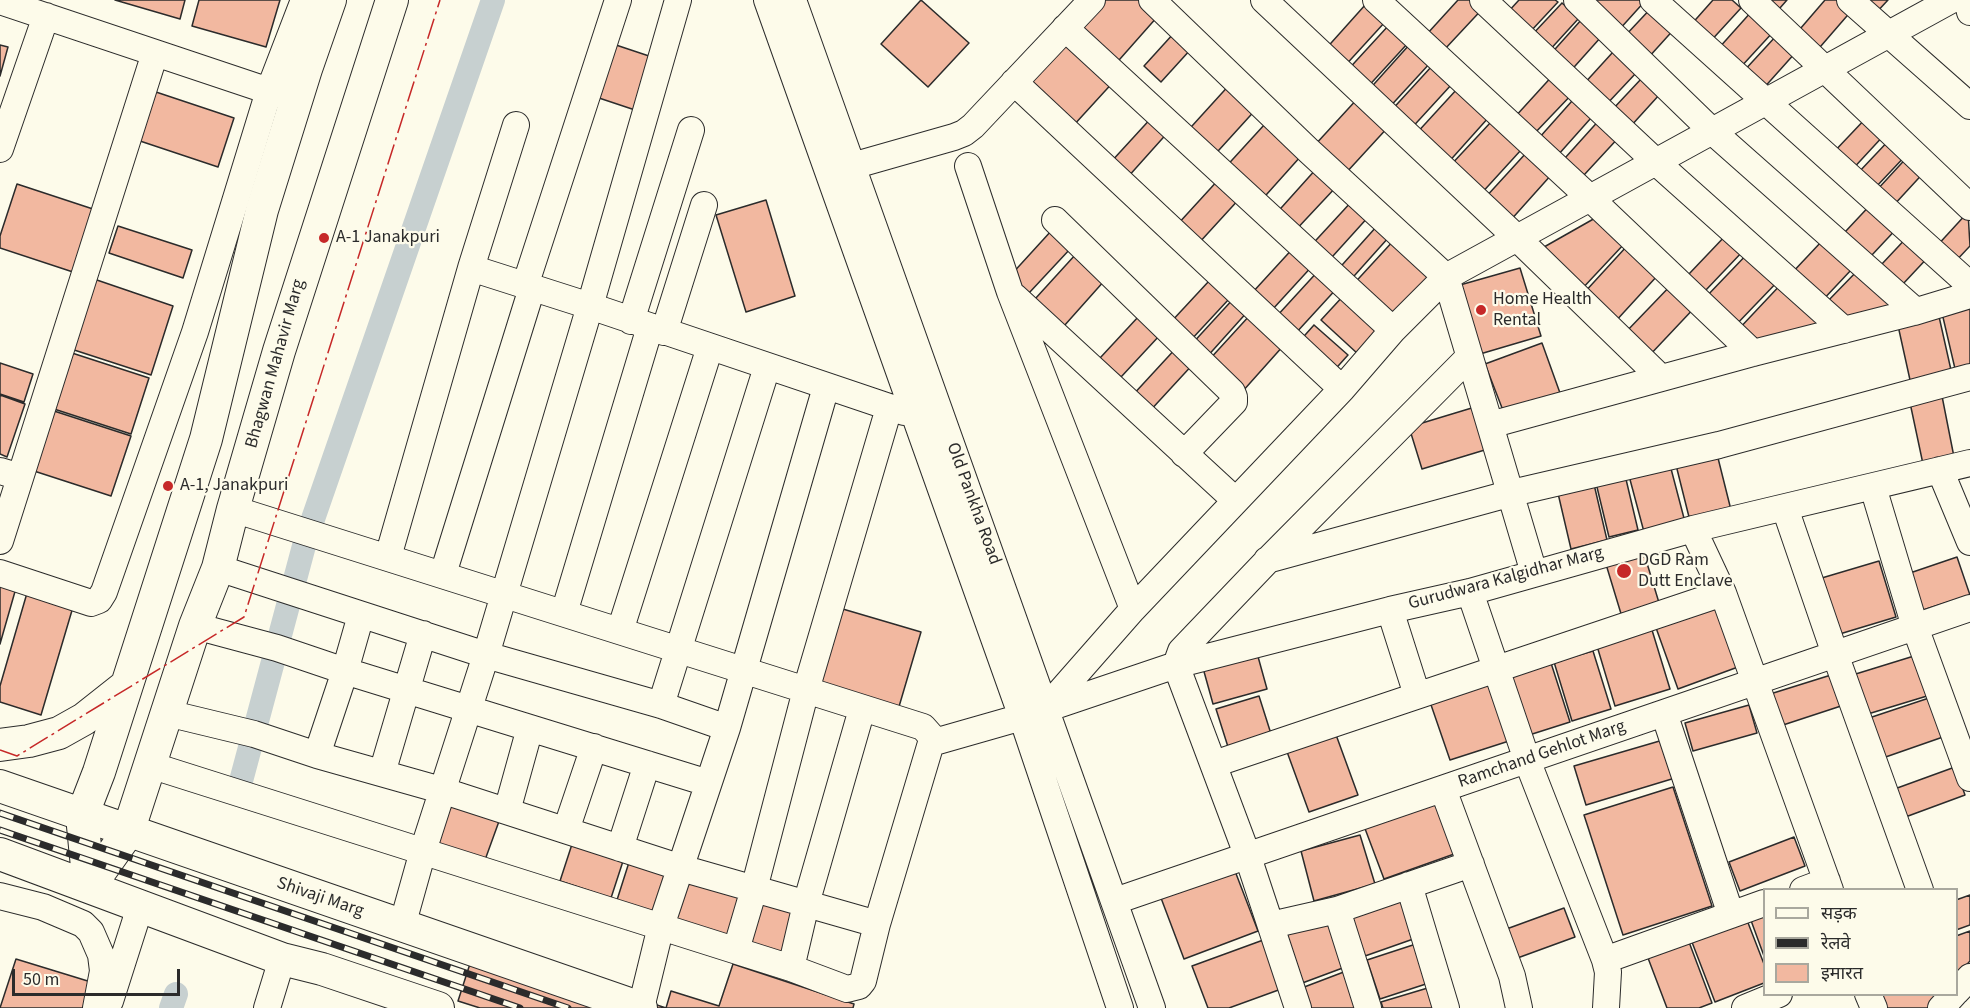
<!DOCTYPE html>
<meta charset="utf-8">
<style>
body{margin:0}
#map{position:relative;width:1970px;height:1008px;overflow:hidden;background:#fdfbea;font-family:"Source Sans 3","Noto Sans Devanagari",sans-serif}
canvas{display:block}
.legend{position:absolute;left:1763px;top:888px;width:195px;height:108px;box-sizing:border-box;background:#fdfbea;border:2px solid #a9a89e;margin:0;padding:8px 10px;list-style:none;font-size:18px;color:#2b2b2b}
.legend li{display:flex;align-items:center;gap:12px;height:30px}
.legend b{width:30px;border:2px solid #a9a89e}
.scale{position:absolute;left:12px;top:969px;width:168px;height:27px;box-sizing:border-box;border:3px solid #2b2b2b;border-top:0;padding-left:8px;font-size:18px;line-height:21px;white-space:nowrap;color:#2b2b2b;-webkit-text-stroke:4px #fdfbea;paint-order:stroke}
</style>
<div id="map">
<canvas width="1970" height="1008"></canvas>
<ul class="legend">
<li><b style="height:8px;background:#fdfbea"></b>सड़क</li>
<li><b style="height:8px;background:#2b2b2b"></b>रेलवे</li>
<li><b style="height:16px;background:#f2b8a0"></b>इमारत</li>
</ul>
<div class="scale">50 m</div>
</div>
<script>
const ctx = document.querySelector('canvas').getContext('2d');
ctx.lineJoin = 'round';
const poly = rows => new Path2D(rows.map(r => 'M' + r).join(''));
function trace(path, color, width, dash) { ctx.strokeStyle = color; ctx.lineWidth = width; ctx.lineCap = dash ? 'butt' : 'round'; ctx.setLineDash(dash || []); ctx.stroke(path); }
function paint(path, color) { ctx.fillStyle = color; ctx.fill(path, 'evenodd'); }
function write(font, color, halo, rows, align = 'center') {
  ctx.font = font + ' "Source Sans 3",sans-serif'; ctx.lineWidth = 4.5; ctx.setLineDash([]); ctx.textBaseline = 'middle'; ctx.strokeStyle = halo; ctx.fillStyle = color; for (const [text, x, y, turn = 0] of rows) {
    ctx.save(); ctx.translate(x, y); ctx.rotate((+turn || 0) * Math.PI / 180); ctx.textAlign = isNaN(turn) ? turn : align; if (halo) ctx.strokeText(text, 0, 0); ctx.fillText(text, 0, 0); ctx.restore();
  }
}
trace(poly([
 [241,781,305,542,493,0],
 [171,1008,176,994]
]), '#c7d0d0', 24);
const building = poly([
 [115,0,185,0,180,19,115,0],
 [199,0,280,0,266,47,192,26,199,0],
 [921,0,969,43,928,87,881,44,921,0],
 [1105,0,1141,0,1158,16,1112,68,1074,33,1105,0],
 [1458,0,1482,0,1487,4,1444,50,1427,34,1458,0],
 [1519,0,1555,0,1558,2,1530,32,1508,12,1519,0],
 [1589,0,1646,0,1618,31,1589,0],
 [1713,0,1732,0,1741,8,1708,44,1689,27,1713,0],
 [1754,0,1787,0,1772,17,1754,0],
 [1825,0,1842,0,1853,9,1814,54,1794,36,1825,0],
 [1865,0,1888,0,1874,15,1865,0],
 [1562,3,1579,18,1547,53,1530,37,1562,3],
 [1366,4,1385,22,1342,69,1323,52,1366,4],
 [1654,5,1677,26,1648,58,1624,37,1654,5],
 [1752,11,1774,31,1739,69,1718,49,1752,11],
 [1582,19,1601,37,1567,75,1548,57,1582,19],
 [1389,25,1408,43,1364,91,1345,73,1389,25],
 [1174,33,1191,49,1161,82,1144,66,1174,33],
 [1777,35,1796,52,1762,90,1742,73,1777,35],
 [1071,38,1116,79,1073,126,1028,85,1071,38],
 [607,42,652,57,635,110,590,95,607,42],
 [1410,44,1431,62,1386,111,1366,93,1410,44],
 [0,45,8,47,0,76,0,45],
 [1613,52,1636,73,1605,106,1582,86,1613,52],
 [1432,66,1452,84,1408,132,1388,114,1432,66],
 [1555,73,1575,91,1533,135,1514,118,1555,73],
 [1642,78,1660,94,1630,127,1612,110,1642,78],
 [1232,82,1259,106,1209,161,1182,137,1232,82],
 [1458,88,1489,117,1446,165,1414,136,1458,88],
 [156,92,234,118,218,167,140,141,156,92],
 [1580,92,1599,109,1558,155,1539,138,1580,92],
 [1359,97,1390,125,1345,174,1314,146,1359,97],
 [1154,115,1170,130,1127,178,1110,163,1154,115],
 [1868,116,1886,133,1849,173,1831,155,1868,116],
 [1602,117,1621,135,1584,175,1565,158,1602,117],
 [1491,122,1521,150,1479,196,1448,168,1491,122],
 [1265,124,1301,156,1258,204,1222,171,1265,124],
 [1893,136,1909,152,1875,188,1858,173,1893,136],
 [1527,152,1552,174,1509,222,1484,199,1527,152],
 [1911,153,1928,168,1893,206,1876,191,1911,153],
 [1317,168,1337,186,1292,234,1273,217,1317,168],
 [1220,178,1241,197,1198,244,1177,225,1220,178],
 [17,184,96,210,76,273,0,248,0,236,17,184],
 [766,200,795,296,746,312,716,215,766,200],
 [1353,200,1370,215,1323,267,1306,251,1353,200],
 [1875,200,1901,224,1871,256,1845,232,1875,200],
 [1968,212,1970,246,1953,264,1935,248,1968,212],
 [1597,217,1625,243,1580,291,1537,251,1597,217],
 [118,226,192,250,183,278,109,253,118,226],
 [1377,226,1389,237,1346,285,1334,274,1377,226],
 [1052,230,1071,248,1029,293,1010,276,1052,230],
 [1728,233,1745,249,1705,291,1688,275,1728,233],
 [1911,233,1932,253,1902,285,1881,265,1911,233],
 [1395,239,1433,273,1387,323,1349,289,1395,239],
 [1822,241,1852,269,1820,303,1790,275,1822,241],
 [1296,245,1315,263,1272,310,1252,293,1296,245],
 [1627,246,1658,275,1614,323,1583,294,1627,246],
 [1752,249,1781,278,1733,328,1704,299,1752,249],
 [1076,254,1105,280,1064,326,1035,299,1076,254],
 [1862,266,1900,306,1845,325,1824,305,1862,266],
 [1520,268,1541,336,1480,354,1460,285,1520,268],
 [1320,269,1339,286,1295,334,1276,317,1320,269],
 [91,278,173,306,151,375,68,348,91,278],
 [1785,280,1833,327,1756,351,1736,332,1785,280],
 [1209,281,1229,299,1190,341,1170,323,1209,281],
 [1675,281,1698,304,1648,357,1624,334,1675,281],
 [1345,294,1382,327,1358,354,1321,320,1345,294],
 [1235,297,1249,310,1205,359,1190,346,1235,297],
 [1970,307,1970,370,1956,373,1942,313,1970,307],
 [1938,312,1953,379,1912,389,1897,321,1938,312],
 [1251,314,1284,345,1242,392,1208,361,1251,314],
 [1139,316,1160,335,1121,377,1100,358,1139,316],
 [1314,325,1348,355,1330,375,1297,344,1314,325],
 [1542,343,1560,393,1504,413,1485,364,1542,343],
 [1178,346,1195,362,1148,413,1131,397,1178,346],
 [72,353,149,378,131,434,54,409,72,353],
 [0,363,33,374,24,402,0,394,0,363],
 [1941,391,1954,457,1923,464,1909,398,1941,391],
 [0,395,25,404,7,457,0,454,0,395],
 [1475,407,1488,449,1422,469,1409,427,1475,407],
 [54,411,131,436,111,496,34,471,54,411],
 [1716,450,1732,514,1691,525,1675,461,1716,450],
 [1669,461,1685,522,1644,532,1628,472,1669,461],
 [1625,475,1638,530,1609,537,1596,483,1625,475],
 [1593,480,1607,540,1571,549,1557,489,1593,480],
 [1643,550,1660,606,1622,617,1605,561,1643,550],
 [1957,557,1970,595,1920,611,1907,574,1957,557],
 [1879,561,1896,617,1833,636,1815,580,1879,561],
 [0,583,16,588,0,644,0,583],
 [27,593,73,607,41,715,0,702,0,686,27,593],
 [1714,603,1738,667,1678,689,1655,625,1714,603],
 [836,607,921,632,898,710,813,685,836,607],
 [1652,630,1670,689,1615,706,1597,646,1652,630],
 [1593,651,1611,709,1572,721,1554,662,1593,651],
 [1257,653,1267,689,1213,704,1203,668,1257,653],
 [1914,656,1927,696,1858,717,1846,677,1914,656],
 [1551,663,1570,722,1526,736,1507,676,1551,663],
 [1831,675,1841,706,1777,727,1767,695,1831,675],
 [1488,679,1509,741,1450,760,1429,699,1488,679],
 [1259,696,1272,737,1229,750,1216,709,1259,696],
 [1929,698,1943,737,1877,760,1863,720,1929,698],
 [1749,705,1757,733,1693,751,1685,723,1749,705],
 [1335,732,1358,795,1309,812,1286,749,1335,732],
 [1663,740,1675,778,1586,805,1574,766,1663,740],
 [1955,767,1965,795,1900,819,1889,791,1955,767],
 [1673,787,1712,906,1623,935,1584,815,1673,787],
 [451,794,502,813,485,860,434,842,451,794],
 [1438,800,1457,853,1384,879,1364,826,1438,800],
 [575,835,626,852,611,898,560,881,575,835],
 [1360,835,1375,884,1314,901,1301,851,1360,835],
 [1794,837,1805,866,1740,891,1729,862,1794,837],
 [631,856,672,870,657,913,617,900,631,856],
 [1235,871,1258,931,1184,959,1161,898,1235,871],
 [685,874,750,895,736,939,671,919,685,874],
 [1404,894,1419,937,1365,956,1350,912,1404,894],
 [757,895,799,909,784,954,743,940,757,895],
 [1970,895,1970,925,1956,930,1956,900,1970,895],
 [1564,908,1575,937,1512,960,1501,931,1564,908],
 [1764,909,1764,956,1749,915,1764,909],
 [1745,915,1764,964,1764,983,1715,1002,1690,937,1745,915],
 [1330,916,1348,966,1297,985,1279,934,1330,916],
 [1970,931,1970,961,1957,975,1956,936,1970,931],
 [1266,939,1284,988,1229,1008,1208,1008,1192,966,1266,939],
 [1689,942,1712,1003,1699,1008,1667,1008,1648,958,1689,942],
 [1419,943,1432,982,1380,999,1367,960,1419,943],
 [476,945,666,1008,671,991,719,1006,733,964,854,1004,853,1008,480,1008,458,1001,476,945],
 [16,959,91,982,83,1008,0,1008,16,959],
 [1349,970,1359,1008,1306,1008,1299,989,1349,970],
 [1431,987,1437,1008,1383,1008,1381,1002,1431,987],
 [1882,994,1940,994,1928,1008,1882,1008,1878,996,1882,994]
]);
paint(building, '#f2b8a0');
trace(building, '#2b2b2b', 1.5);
const minor = poly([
 [767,0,1022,717,1120,1008],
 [793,0,1152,1008],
 [1152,0,1309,151,1446,277,1534,573],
 [1264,0,1517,238,1661,378],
 [1376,0,1590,198,1753,353],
 [1483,0,1656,162,1844,330],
 [1577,0,1712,131,1912,308,1914,312],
 [1653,0,1970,285],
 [1752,0,1970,207],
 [1850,0,1970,106],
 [1967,0,1970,12],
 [0,1,284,96],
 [1065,28,1393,330],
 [1014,82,1342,389],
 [0,149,46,16],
 [852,166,954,137,964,133,973,126,1092,0],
 [968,166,1010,292,1133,609],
 [1055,220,1232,392,1234,397,1234,402,1184,454],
 [471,268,590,306,904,412],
 [525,286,618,0],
 [1015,297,1235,500],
 [631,321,691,130],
 [664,332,704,205],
 [1490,425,1753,353,1914,312,1970,295],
 [1940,470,1970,542],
 [0,471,20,477],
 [1873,487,1915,627,1970,778],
 [1785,508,1835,654,1920,890],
 [1693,529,1723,593,1830,890],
 [0,541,155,53],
 [388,557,471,268,516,125],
 [1267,560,1512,493,1719,445,1970,377],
 [218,568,486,655,661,705,727,728],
 [0,573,91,603,99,600,104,592,195,332,269,91,304,0],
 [443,574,532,288],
 [1470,592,1527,760,1605,960,1608,972,1606,1008],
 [1390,610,1417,695],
 [564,613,650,327],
 [195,626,277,648,345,671,708,783],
 [620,631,710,347],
 [661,705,767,367],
 [1046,708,1133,609,1342,389,1393,330,1446,277,1951,0],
 [167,713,254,734,317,755,441,790,688,870,877,924],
 [1664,713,1731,915],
 [931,743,1022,717,1176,665,1390,610,1470,592,1693,529,1970,463],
 [317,755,345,671,361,615],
 [1214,764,1723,593],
 [150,765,791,968,847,989,859,986,863,981,877,924,931,743,931,736,923,727,233,509],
 [382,773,423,634],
 [1443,789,1512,976,1519,1008],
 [507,811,530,728],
 [566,830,594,747],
 [620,848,647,764],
 [1409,885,1446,1008],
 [1803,890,1827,881],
 [0,896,43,907,83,924,91,932,101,955,103,971,96,1008],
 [1115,901,1970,608],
 [1337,910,1368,1008],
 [1271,925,1337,910,1471,864],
 [402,926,423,851,486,655,590,306,678,0],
 [736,950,754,889,806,690,889,408],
 [1605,960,1764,903],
 [791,968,806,904,862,709],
 [1956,992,1970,977],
 [1868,994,1874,1008],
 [110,1001,140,907],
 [267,1008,282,959],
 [641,1008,661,926,727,728,826,387],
 [1298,1008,1248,857,1176,665,1181,651,1267,561,1469,357],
 [1745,1008,1779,994],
 [1941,1008,1954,994]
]);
const major = poly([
 [0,745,29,741,59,733,84,719,127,685],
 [0,786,641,1008],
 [0,854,282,959,322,969,438,1008],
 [89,887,128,832,195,626,218,568,233,509,279,351,392,0],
 [89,887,82,816,99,772,206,439,262,210,306,69,330,0]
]);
trace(minor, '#2b2b2b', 28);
trace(major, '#2b2b2b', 34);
trace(minor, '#fdfbea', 26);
trace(major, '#fdfbea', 32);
const rail = poly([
 [0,813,568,1008],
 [0,830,520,1008]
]);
trace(rail, '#2b2b2b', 7);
trace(rail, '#fdfbea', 4.5, [14]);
trace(poly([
 [0,750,17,756,244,617,440,0]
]), '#c62828', 1.5, [21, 4.5, 3, 4.5]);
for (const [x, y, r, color] of [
 [324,238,6,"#c62828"],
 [1481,310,6,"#c62828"],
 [168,486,6,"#c62828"],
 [1624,571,8,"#c62828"]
]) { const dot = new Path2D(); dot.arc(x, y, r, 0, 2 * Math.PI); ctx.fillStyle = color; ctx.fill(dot); trace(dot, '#fdfbea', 2); }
write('18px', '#2b2b2b', '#fdfbea', [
 ["A-1 Janakpuri",336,238],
 ["Home Health",1493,300],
 ["Rental",1493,321],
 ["A-1, Janakpuri",180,486],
 ["DGD Ram",1638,561],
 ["Dutt Enclave",1638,582]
], 'left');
write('18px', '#2b2b2b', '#fdfbea', [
 ["Bhagwan Mahavir Marg",276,364,-74],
 ["Old Pankha Road",973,504,70],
 ["Gurudwara Kalgidhar Marg",1506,579,-15],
 ["Ramchand Gehlot Marg",1542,755,-19],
 ["Shivaji Marg",320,898,19]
]);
</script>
